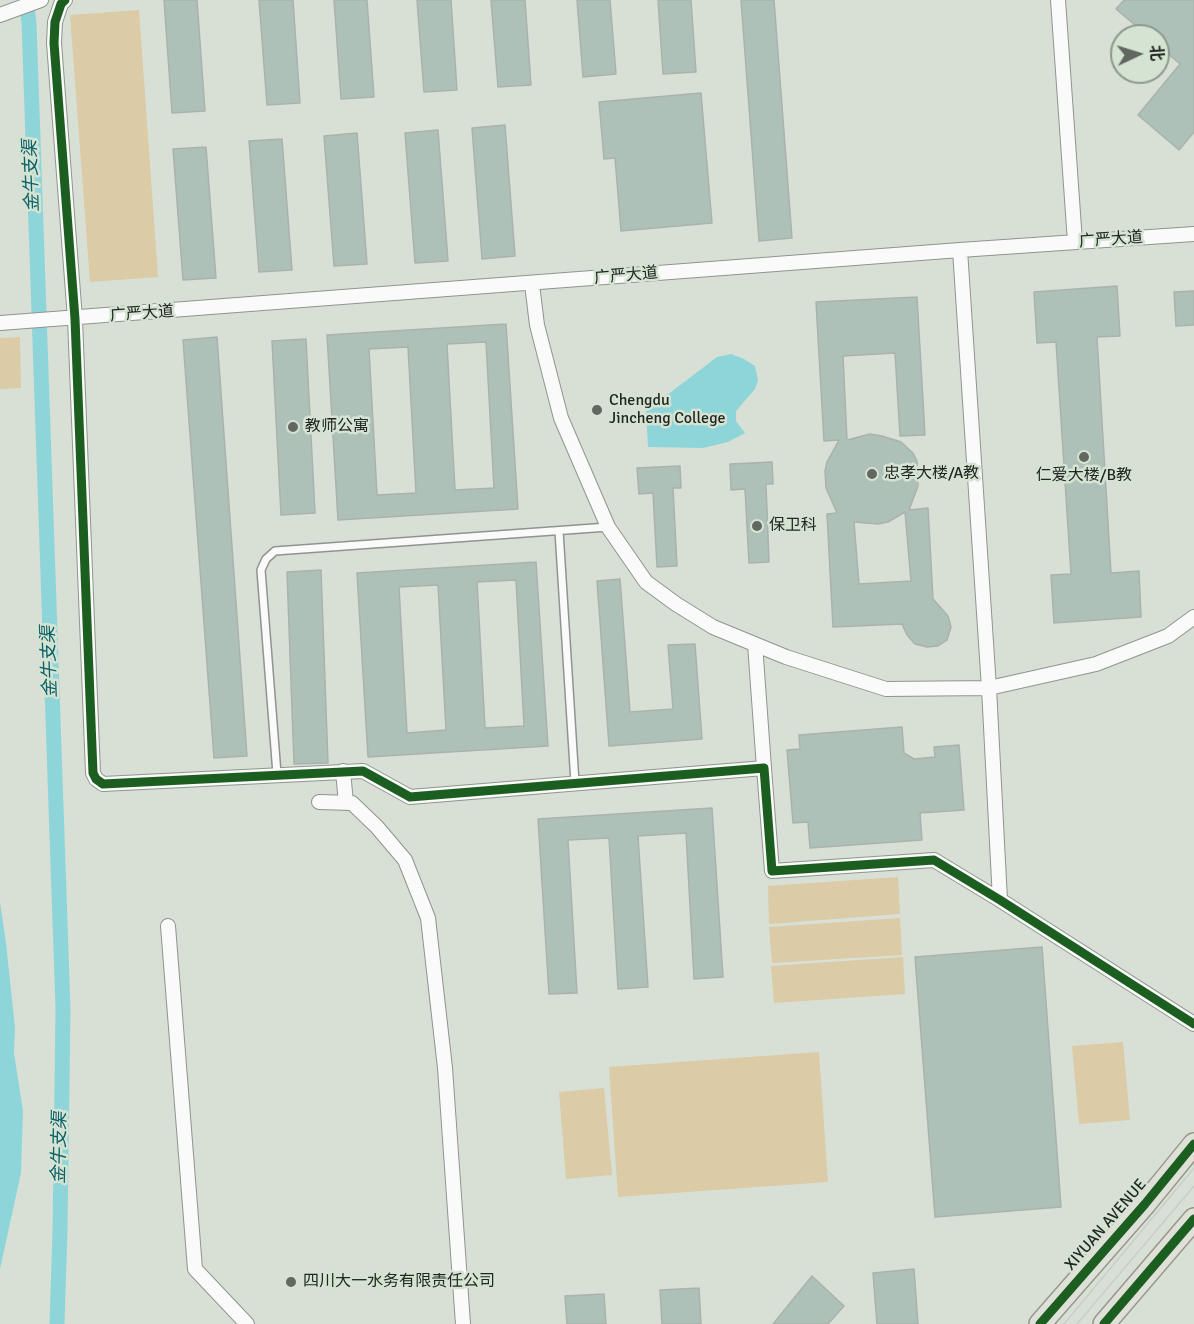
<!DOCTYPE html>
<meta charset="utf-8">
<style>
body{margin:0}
#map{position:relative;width:1194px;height:1324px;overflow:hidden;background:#d8e0d6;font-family:Signika,"Noto Sans SC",sans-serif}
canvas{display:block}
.north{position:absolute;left:1110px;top:24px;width:60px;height:60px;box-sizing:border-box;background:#d5e3d3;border:2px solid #8d988c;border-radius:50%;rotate:86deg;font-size:16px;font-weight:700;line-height:24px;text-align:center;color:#222721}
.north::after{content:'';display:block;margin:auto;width:21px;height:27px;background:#626860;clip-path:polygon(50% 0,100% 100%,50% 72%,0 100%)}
</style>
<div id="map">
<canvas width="1194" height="1324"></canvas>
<div class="north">北</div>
</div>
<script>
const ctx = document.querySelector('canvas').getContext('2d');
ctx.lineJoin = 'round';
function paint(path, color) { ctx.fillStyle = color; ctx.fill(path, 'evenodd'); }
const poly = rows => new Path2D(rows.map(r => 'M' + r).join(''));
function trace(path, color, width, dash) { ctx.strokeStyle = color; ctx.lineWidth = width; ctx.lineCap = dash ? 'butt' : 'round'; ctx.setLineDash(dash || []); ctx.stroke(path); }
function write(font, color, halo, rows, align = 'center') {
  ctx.font = font + ' Signika,"Noto Sans SC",sans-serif'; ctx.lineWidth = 5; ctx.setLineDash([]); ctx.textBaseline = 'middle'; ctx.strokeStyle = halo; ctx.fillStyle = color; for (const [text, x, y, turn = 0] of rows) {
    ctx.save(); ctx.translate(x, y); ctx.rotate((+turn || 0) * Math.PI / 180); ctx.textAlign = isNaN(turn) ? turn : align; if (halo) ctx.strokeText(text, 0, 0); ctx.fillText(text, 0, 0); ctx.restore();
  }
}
paint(poly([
 [139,10,158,277,90,282,70,15],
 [20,337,21,388,0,389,0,338],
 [898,877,900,914,769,924,768,886],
 [900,918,902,955,772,963,769,927],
 [903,957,905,994,774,1003,771,966],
 [1123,1042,1130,1120,1079,1124,1072,1046],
 [819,1052,828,1182,618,1197,609,1067],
 [604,1088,612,1175,566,1179,559,1092]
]), '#dbcba6');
paint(poly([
 [731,354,744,359,755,366,758,380,755,389,736,411,736,421,745,433,728,442,703,448,648,447,646,411,717,357],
 [0,902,6,943,15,1028,14,1053,23,1111,21,1173,0,1269]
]), '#8ed5d9');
trace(poly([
 [26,0,29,23,63,1009,60,1231,57,1324]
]), '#8ed5d9', 15);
const building = poly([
 [164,0,197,0,205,111,172,113,164,0],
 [259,0,293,0,300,103,267,105,259,0],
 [334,0,367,0,374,97,341,99,334,0],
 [417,0,451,0,457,90,424,92,417,0],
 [491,0,525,0,531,85,498,87,491,0],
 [577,0,610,0,616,74,583,77,577,0],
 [658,0,691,0,696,72,663,74,658,0],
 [741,0,774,0,792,238,759,241,741,0],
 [1124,0,1194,0,1194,132,1179,150,1138,115,1180,64,1158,45,1158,36,1148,36,1116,9,1124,0],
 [701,93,712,223,621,231,615,158,604,159,599,102,701,93],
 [505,125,515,256,482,259,472,128,505,125],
 [438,130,448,261,415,263,405,133,438,130],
 [357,133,367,264,334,266,324,136,357,133],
 [282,139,292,270,259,272,249,141,282,139],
 [206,147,216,278,183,280,173,149,206,147],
 [1117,286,1120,336,1097,337,1111,573,1139,571,1141,617,1054,623,1051,575,1071,574,1056,342,1037,343,1034,292,1117,286],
 [1194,291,1194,325,1176,326,1174,292,1194,291],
 [917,297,925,435,900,436,895,353,843,356,847,440,870,434,882,436,901,442,913,453,917,461,918,486,909,510,928,508,933,599,948,616,951,627,947,640,938,646,927,647,915,644,907,635,902,624,833,627,827,514,837,513,826,488,825,471,827,462,839,440,824,441,816,302,917,297],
 [905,512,911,581,859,584,854,522,878,524,888,522,905,512],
 [506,324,518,509,338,520,327,335,506,324],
 [486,342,494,488,455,490,447,344,486,342],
 [408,347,416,493,377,495,369,349,408,347],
 [217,337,247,756,214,758,183,340,217,337],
 [306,339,315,513,281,515,272,341,306,339],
 [772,462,773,484,766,484,769,562,749,563,745,489,731,490,730,464,772,462],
 [680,466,681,488,673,488,677,566,657,567,653,493,639,494,637,468,680,466],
 [536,562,548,746,368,757,357,573,536,562],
 [516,580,524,726,485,728,477,582,516,580],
 [438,585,446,730,407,733,399,587,438,585],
 [321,570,328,763,294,764,287,572,321,570],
 [620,579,630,712,673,709,668,645,695,644,702,739,609,746,597,581,620,579],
 [902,727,904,753,914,759,935,757,934,747,959,745,964,810,920,813,922,840,810,848,808,822,793,823,787,750,800,749,799,735,902,727],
 [712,808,723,977,694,979,686,833,638,836,648,987,618,989,609,838,568,840,577,993,549,994,538,819,712,808],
 [1042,947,1061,1207,935,1217,915,957,1042,947],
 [914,1269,918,1324,877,1324,873,1273,914,1269],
 [812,1276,844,1306,828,1324,773,1324,812,1276],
 [699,1288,701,1324,662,1324,660,1290,699,1288],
 [604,1294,606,1324,567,1324,565,1296,604,1294]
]);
paint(building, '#adc1b8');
trace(building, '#abb2ad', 1.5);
const service = poly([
 [559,531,575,783],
 [277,774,261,570,266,559,275,551,608,527]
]);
const minor = poly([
 [65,0,61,4,55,22,54,43,75,319,93,773,96,779,103,784,363,771,410,797,764,768,772,871,934,860,1000,900,1194,1024],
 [1058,0,1075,242],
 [0,15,41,0],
 [960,250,989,688,1000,900],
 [532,284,537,325,561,418,608,527,646,582,676,604,713,627,786,657,886,689,989,688,1096,664,1168,636,1194,617],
 [0,323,960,250,1194,234],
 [755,644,764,768],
 [343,771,346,803],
 [319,802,352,803,377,827,405,860,428,918,445,1068,463,1324],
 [168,926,195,1269,247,1324]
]);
const primary = poly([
 [1040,1324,1145,1204,1194,1144],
 [1104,1324,1194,1219]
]);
trace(service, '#8f958e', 10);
trace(minor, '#8f958e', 16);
trace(primary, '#959a88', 24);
trace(service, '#f9faf9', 7);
trace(minor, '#f9faf9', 14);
trace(primary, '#dfe1d8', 21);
trace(poly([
 [1064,1324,1194,1168],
 [1077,1324,1194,1186]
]), '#cbcdcb', 1.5);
trace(poly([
 [65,0,61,4,55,22,54,43,75,319,93,773,96,779,103,784,363,771,410,797,764,768,772,871,934,860,1000,900,1194,1024],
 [1040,1324,1145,1204,1194,1144],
 [1104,1324,1194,1219]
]), '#1b5e20', 9);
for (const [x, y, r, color] of [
 [597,410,6,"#626860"],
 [293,427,6,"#626860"],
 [1084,457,6,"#626860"],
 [872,474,6,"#626860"],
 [757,526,6,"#626860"],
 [291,1282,6,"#626860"]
]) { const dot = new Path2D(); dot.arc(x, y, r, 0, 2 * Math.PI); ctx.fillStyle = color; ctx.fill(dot); trace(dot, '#d5e3d3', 2); }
write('16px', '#222721', '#d5e3d3', [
 ["广严大道",1111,240,-4],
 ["广严大道",626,276,-5],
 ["广严大道",142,314,-4],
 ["XIYUAN AVENUE",1106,1225,-49]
]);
write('16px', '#222721', '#d5e3d3', [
 ["Chengdu",609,401],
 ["Jincheng College",609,419],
 ["教师公寓",305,427],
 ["忠孝大楼/A教",884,474],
 ["仁爱大楼/B教",1084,476,"center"],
 ["保卫科",769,526],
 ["四川大一水务有限责任公司",303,1282]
], 'left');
write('italic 18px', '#0c6168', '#d5e3d3', [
 ["金牛支渠",32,176,-92],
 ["金牛支渠",50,662,-92],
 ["金牛支渠",60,1148,-89]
]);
</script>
